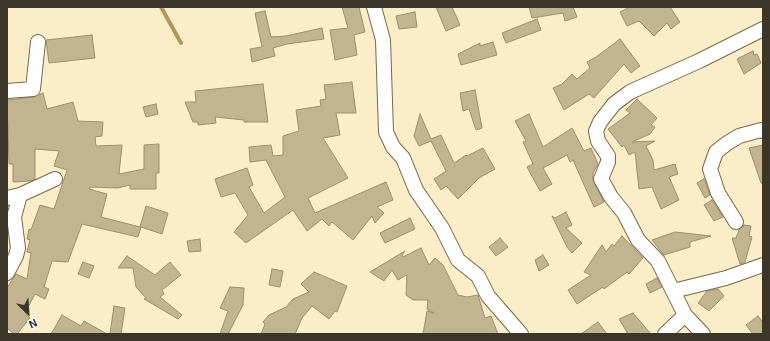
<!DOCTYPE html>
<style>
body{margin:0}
#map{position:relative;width:770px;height:341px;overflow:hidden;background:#fcedc9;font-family:"Exo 2",sans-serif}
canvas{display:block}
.frame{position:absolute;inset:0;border:8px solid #3c3628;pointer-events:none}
.north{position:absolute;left:8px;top:293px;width:40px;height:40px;-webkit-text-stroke:3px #fff;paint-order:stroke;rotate:155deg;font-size:11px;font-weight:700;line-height:16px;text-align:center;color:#3c3628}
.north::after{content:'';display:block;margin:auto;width:14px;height:18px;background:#3c3628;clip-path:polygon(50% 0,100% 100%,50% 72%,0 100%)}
</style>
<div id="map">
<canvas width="770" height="341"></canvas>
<div class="frame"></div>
<div class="north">N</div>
</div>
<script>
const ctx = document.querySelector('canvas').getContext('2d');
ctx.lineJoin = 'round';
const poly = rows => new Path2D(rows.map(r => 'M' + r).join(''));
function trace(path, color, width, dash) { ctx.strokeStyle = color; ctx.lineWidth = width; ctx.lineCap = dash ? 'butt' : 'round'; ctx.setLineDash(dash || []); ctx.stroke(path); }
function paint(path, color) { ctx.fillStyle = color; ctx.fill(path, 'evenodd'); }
trace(poly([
 [161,7,181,43]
]), '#b2985b', 4);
const building = poly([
 [342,7,359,7,365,32,354,35,357,55,335,60,330,30,348,28,342,7],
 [436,7,452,7,460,25,446,31,436,7],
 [529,7,573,7,577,17,565,21,563,13,532,18,529,7],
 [630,7,670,7,680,22,671,29,667,23,654,36,639,21,627,26,620,12,630,7],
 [265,11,271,37,286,36,322,28,324,39,287,44,273,48,275,56,252,62,250,49,262,47,255,13,265,11],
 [415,12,417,27,399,29,396,16,415,12],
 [537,19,541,30,506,43,502,33,537,19],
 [92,35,95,58,49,63,46,40,92,35],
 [620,39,640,66,631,73,624,64,594,98,589,94,564,110,553,88,562,84,572,74,577,79,590,68,587,62,596,57,620,39],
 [493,42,497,55,461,65,458,54,480,43,480,46,493,42],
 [753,51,754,55,757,54,761,63,744,74,737,59,753,51],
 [352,82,356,113,336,113,340,135,323,138,348,178,308,198,315,213,386,182,393,200,377,207,384,213,375,223,372,216,353,240,332,222,329,226,322,219,307,231,293,210,246,243,234,232,248,215,235,193,221,197,215,179,247,168,253,185,249,187,264,213,285,197,266,160,250,162,249,147,271,145,273,156,283,155,283,136,299,131,296,110,321,106,320,100,326,99,324,85,352,82],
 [263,84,268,122,244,122,244,120,215,117,216,123,198,125,198,122,193,122,185,102,196,102,195,91,263,84],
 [475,90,482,128,476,130,469,109,463,111,460,93,475,90],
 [43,93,47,109,73,102,78,121,103,122,102,136,95,137,96,146,122,145,119,174,144,169,144,145,159,144,159,173,156,173,156,189,130,189,130,185,118,188,90,187,89,189,107,194,101,217,140,227,146,206,168,213,162,234,141,227,138,237,82,224,68,262,52,261,44,287,49,289,45,299,35,294,25,313,30,318,17,334,14,334,7,328,7,288,16,274,27,279,31,253,27,252,30,240,27,239,29,229,31,230,40,205,54,209,67,170,54,166,59,151,35,149,35,179,30,181,13,182,13,164,9,164,7,100,34,97,43,93],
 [637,99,657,118,651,125,655,127,650,134,632,142,655,141,646,146,653,160,654,170,675,164,678,174,669,177,679,200,661,209,652,187,639,189,635,152,629,155,624,145,622,147,608,129,630,113,626,110,637,99],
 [156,104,158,114,146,117,143,107,156,104],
 [420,114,431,139,441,135,454,163,466,155,467,156,483,148,495,169,479,178,458,199,446,186,441,190,434,179,446,171,431,141,419,146,414,136,420,114],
 [529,114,543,147,572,128,584,151,591,148,598,164,593,173,593,180,604,202,594,207,573,160,570,162,567,155,543,168,552,184,540,191,527,167,533,164,523,142,526,141,515,121,529,114],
 [763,145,763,183,761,183,749,148,763,145],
 [704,179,710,195,705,198,697,183,704,179],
 [712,200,723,217,714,221,704,205,712,200],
 [566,212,572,225,566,228,582,243,572,253,567,247,552,216,555,218,566,212],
 [410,218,415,229,385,243,380,233,410,218],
 [744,225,751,226,749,236,752,237,745,262,740,264,732,238,736,238,739,230,744,225],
 [675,232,711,236,690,242,690,247,664,255,652,240,675,232],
 [622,236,643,258,629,274,627,272,604,289,603,287,577,304,568,290,591,275,584,272,602,245,606,252,612,244,614,246,622,236],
 [500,238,508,247,496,256,489,247,500,238],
 [200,239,201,251,189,252,187,241,200,239],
 [421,248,429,265,435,258,443,265,458,295,467,297,478,295,485,318,491,316,498,334,423,334,427,311,434,313,427,309,428,300,413,300,406,295,407,275,398,280,392,270,384,281,370,272,405,251,402,255,403,257,421,248],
 [543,255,549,265,539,271,535,260,543,255],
 [127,256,155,275,170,262,181,275,162,290,164,294,160,297,182,315,178,319,144,299,146,298,136,287,133,268,118,268,127,256],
 [83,262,94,266,89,278,78,274,83,262],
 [272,269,283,271,280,287,269,285,272,269],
 [314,272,347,286,337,312,335,311,329,319,312,306,302,318,295,334,261,334,265,324,263,322,269,315,286,307,293,299,309,292,301,284,314,272],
 [657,278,662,287,650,293,646,284,657,278],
 [230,287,244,288,243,305,228,334,220,334,228,311,220,308,230,287],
 [718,289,724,296,709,311,698,303,707,291,718,289],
 [114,306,125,308,121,334,110,334,114,306],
 [633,313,651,334,628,334,619,319,633,313],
 [62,315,81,326,84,321,107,334,51,334,62,315],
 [758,316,763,322,763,334,753,334,746,325,758,316],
 [598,322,607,334,581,334,598,322]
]);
paint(building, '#c2b391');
trace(building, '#9d8e6d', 1);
const minor = poly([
 [374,7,383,40,386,132,393,147,403,158,416,190,442,228,458,260,478,276,488,296,521,334],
 [7,91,33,89,38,42],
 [7,198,20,195,55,179],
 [736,222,718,193,710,169,716,152,726,144,739,136,761,130,763,131],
 [7,273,16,256,18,248,14,217,20,195],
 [673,291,726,278,763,265],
 [665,334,685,315],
 [703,334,685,315,658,261,638,240,624,213,611,197,601,179,608,162,608,156,598,141,596,131,600,122,614,104,630,92,699,61,763,29]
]);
trace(minor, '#766848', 16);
trace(minor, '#fff', 14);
</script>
